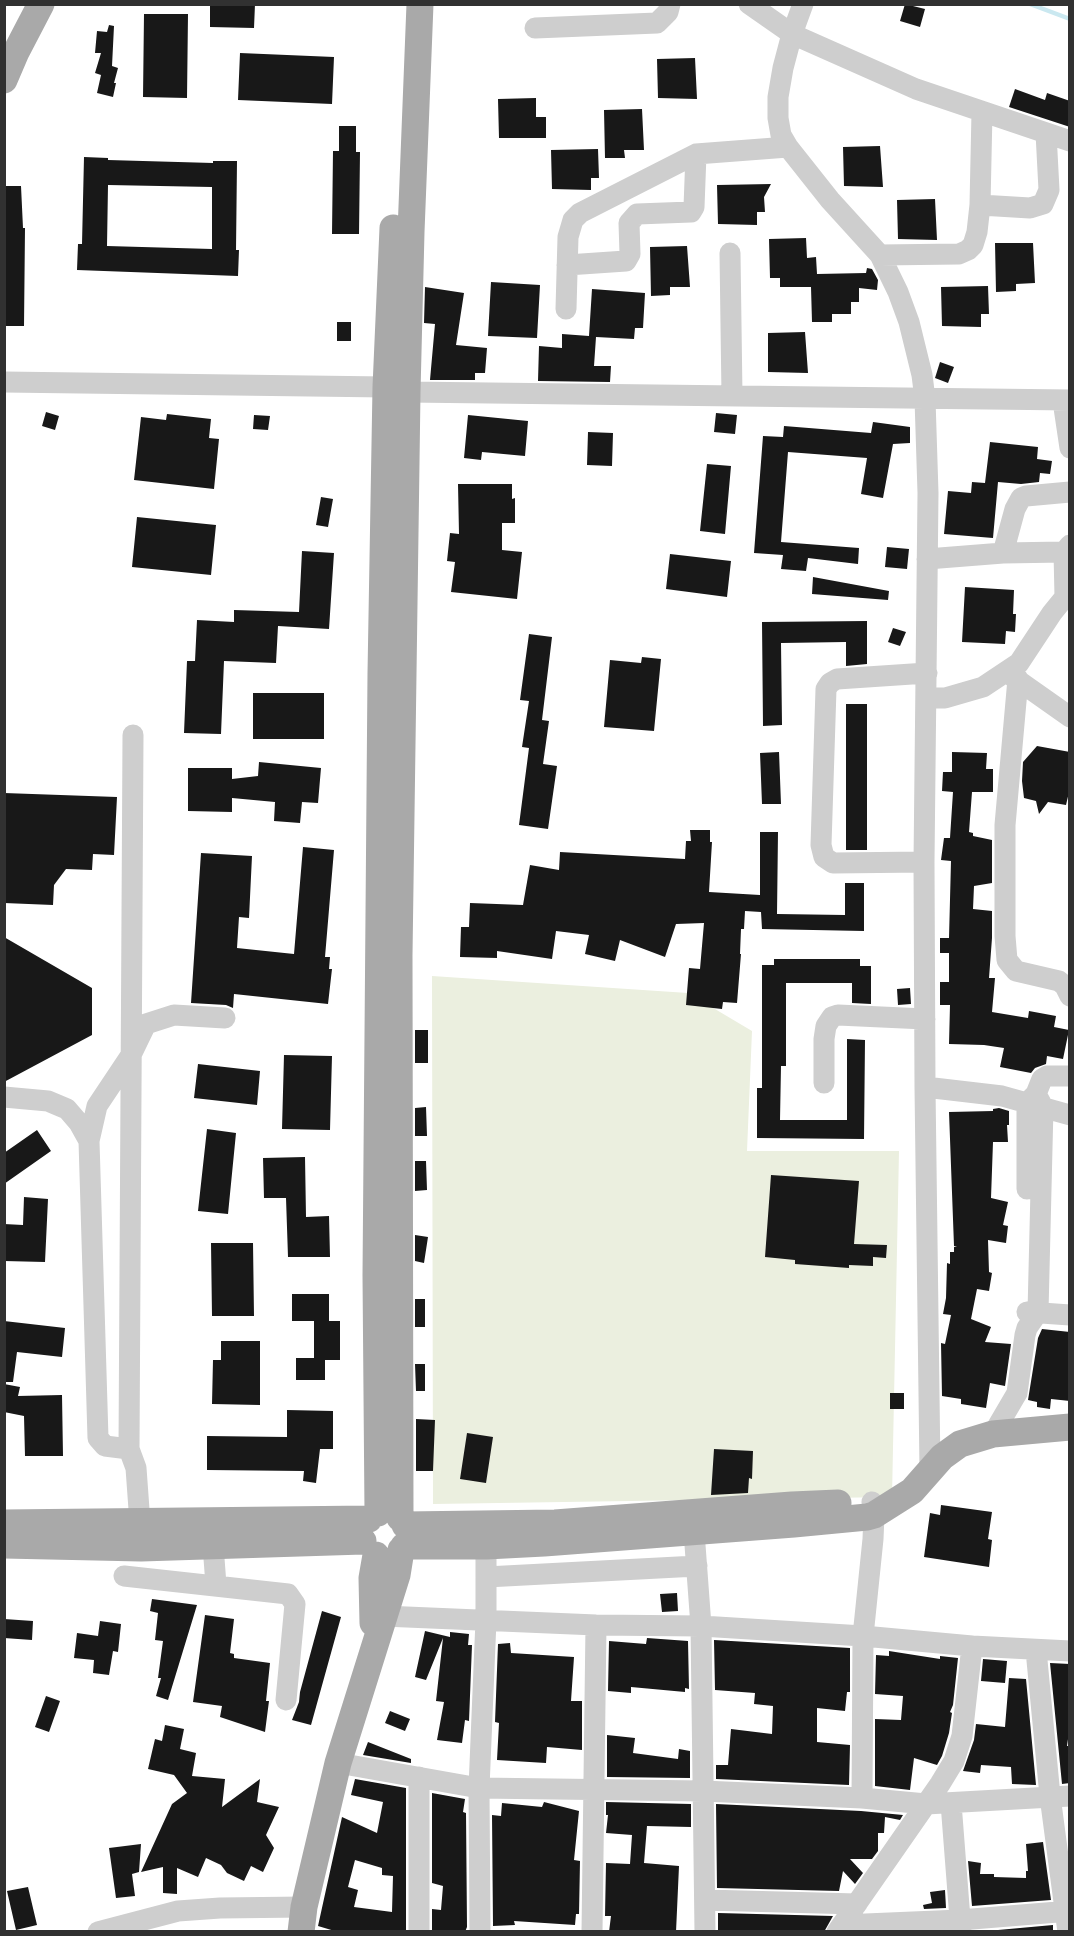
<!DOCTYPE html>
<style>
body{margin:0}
#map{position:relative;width:1074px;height:1936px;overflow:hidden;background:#fff;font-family:"PT Sans",sans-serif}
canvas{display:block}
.frame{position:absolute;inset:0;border:6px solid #313131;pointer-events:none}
</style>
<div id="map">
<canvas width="1074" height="1936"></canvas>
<div class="frame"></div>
</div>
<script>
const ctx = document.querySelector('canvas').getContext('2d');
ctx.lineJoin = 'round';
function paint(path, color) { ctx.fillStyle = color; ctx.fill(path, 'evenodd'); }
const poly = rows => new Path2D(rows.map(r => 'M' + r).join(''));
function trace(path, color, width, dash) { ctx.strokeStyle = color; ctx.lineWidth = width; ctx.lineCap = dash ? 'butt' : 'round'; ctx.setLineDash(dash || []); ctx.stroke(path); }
paint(poly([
 [432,976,688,993,752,1031,747,1151,899,1151,892,1497,433,1504]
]), '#ebefdf');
trace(poly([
 [1030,4,1070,19]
]), '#cae8f0', 4.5);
paint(poly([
 [210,4,255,4,254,28,210,27],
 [905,4,925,9,920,27,900,21],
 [144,14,188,14,187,98,143,97],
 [109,25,114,26,112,66,118,68,114,83,116,83,113,97,97,93,101,75,95,73,101,53,95,53,97,31,107,32],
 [240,53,334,57,332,104,238,100],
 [695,58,697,99,658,98,657,59],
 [1015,89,1045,100,1047,93,1070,101,1070,127,1009,107],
 [536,98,536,117,546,117,546,138,499,138,498,99],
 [642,109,644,150,624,150,625,158,605,158,604,110],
 [339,126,356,126,356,152,360,152,359,234,332,234,333,151,339,151],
 [880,146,883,187,844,186,843,147],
 [598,149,599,178,591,178,591,190,552,189,551,150],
 [84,157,108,158,108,160,213,163,213,161,237,161,236,250,239,250,238,276,77,270,78,244,82,244],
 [108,185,212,187,212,249,107,246],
 [771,184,764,197,765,212,757,212,757,225,718,224,717,185],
 [4,186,21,186,23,228,25,228,24,326,4,326],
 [935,199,937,240,898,239,897,200],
 [806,238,807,258,816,257,817,274,866,273,867,268,872,269,878,280,877,290,859,288,859,302,851,302,851,314,832,314,832,322,812,322,811,287,780,287,780,278,770,278,769,239],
 [995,243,1033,243,1035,283,1016,284,1016,291,996,292],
 [687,246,690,287,670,287,670,295,651,296,650,247],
 [491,282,540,285,537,338,488,336],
 [988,286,989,314,981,314,981,327,942,326,941,287],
 [425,287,464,293,456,345,487,348,485,373,475,373,475,380,430,380,435,324,424,323],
 [592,289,645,293,643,328,635,328,634,339,596,337,594,366,611,366,610,382,538,381,539,346,562,348,562,334,589,336],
 [337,322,351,322,351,341,337,341],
 [805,332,808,373,768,372,768,333],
 [940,362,954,367,948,383,935,378],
 [46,412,59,416,55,430,42,426],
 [716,413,737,415,735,434,714,432],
 [167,414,211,419,209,438,219,439,214,489,134,480,141,417,166,420],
 [254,415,270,416,268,430,253,429],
 [468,415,528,421,525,456,482,452,481,460,464,458],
 [873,422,910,427,910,443,893,444,883,498,861,494,867,458,788,452,781,542,859,548,858,564,808,558,806,571,781,569,783,555,754,553,763,436,783,437,784,426,871,433],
 [588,432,613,433,612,466,587,465],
 [990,442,1038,447,1037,459,1052,461,1050,474,1040,473,1039,482,1021,484,998,482,993,538,944,534,948,491,971,493,972,482,985,483],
 [707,464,731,466,725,534,700,531],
 [458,484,512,484,512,499,515,498,515,523,502,523,502,550,522,552,517,599,451,592,455,562,447,561,450,533,459,534],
 [321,497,333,499,328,527,316,525],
 [137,517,216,525,211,575,132,567],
 [887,547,909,549,907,569,885,567],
 [302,551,334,553,329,629,278,626,276,663,224,661,221,734,184,733,187,661,195,661,197,620,234,622,234,610,299,612],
 [670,554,731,561,727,597,666,589],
 [813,577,889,591,888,600,812,594],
 [965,587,1014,590,1013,614,1016,614,1015,632,1006,631,1005,644,962,642],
 [867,621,867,664,846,666,846,642,781,643,782,725,763,726,762,622],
 [893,628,906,632,900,646,888,642],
 [529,634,552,637,542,720,549,721,543,764,557,766,548,829,519,825,529,748,522,747,529,701,520,700],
 [642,657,661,659,654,731,604,727,610,660,641,663],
 [253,693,324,693,324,739,253,739],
 [846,704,867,704,867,850,846,850],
 [1037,746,1070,752,1070,788,1066,805,1048,802,1039,814,1036,801,1024,798,1022,781,1023,762],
 [779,752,781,804,762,804,760,753],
 [952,752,987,753,986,769,993,769,993,792,972,792,969,832,973,833,973,836,992,840,992,883,974,886,973,909,992,911,992,938,989,978,995,978,992,1012,1028,1018,1029,1011,1056,1016,1054,1027,1069,1030,1063,1059,1047,1056,1046,1064,1035,1068,1031,1073,1000,1067,1004,1048,984,1045,949,1044,950,1005,940,1005,940,982,949,982,949,953,940,953,940,938,949,938,951,861,941,860,944,838,950,838,953,792,942,791,943,772,952,772],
 [259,762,321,768,318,803,302,802,300,823,274,821,275,802,232,798,232,812,188,811,188,768,232,768,232,779,258,776],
 [4,793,117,797,114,855,93,854,92,870,66,869,54,885,53,905,4,903],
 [690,830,710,830,710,842,712,842,709,892,760,895,760,832,778,832,777,914,845,915,845,883,864,883,864,931,762,929,761,912,745,911,744,929,741,929,740,954,741,954,737,1003,723,1002,722,1009,686,1005,689,968,700,969,704,923,676,924,665,957,620,940,615,961,585,954,589,935,556,931,552,959,497,951,497,958,460,957,461,927,469,927,470,903,523,905,530,865,559,870,560,852,685,859,686,841,691,841],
 [303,847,334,850,325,957,330,957,329,969,332,969,328,1004,234,994,233,1008,226,1005,191,1003,201,853,252,856,249,918,239,917,237,948,294,954],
 [4,937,92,988,92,1035,4,1082],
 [774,959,860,959,860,966,871,966,871,1004,852,1003,852,983,786,983,786,1066,781,1066,780,1120,847,1120,847,1039,865,1040,864,1139,757,1138,757,1088,762,1088,762,965,774,965],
 [910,988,911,1004,898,1005,897,989],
 [415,1030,428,1030,428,1063,415,1063],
 [284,1055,332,1056,330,1130,282,1129],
 [198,1064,260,1071,257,1105,194,1098],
 [426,1107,427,1136,415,1136,415,1108],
 [999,1108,1009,1111,1009,1125,1007,1125,1008,1142,993,1142,991,1198,1008,1202,1003,1225,1008,1226,1006,1243,988,1240,989,1272,992,1273,989,1291,977,1289,971,1319,991,1327,985,1342,1011,1344,1005,1386,990,1383,986,1408,961,1404,961,1399,942,1396,941,1343,945,1344,951,1315,943,1314,946,1298,947,1263,950,1264,950,1252,954,1252,954,1247,957,1247,954,1246,949,1112,993,1111,993,1109],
 [207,1129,236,1133,228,1214,198,1211],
 [37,1130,51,1151,4,1184,4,1153],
 [305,1157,306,1217,329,1216,330,1257,288,1257,286,1198,264,1198,263,1158],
 [415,1161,426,1161,427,1190,415,1191],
 [771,1175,859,1181,854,1244,887,1245,886,1258,873,1257,873,1266,849,1265,849,1268,795,1264,795,1260,765,1257],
 [24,1197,48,1199,45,1262,4,1261,4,1224,23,1225],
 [415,1235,428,1237,424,1263,415,1261],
 [211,1243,253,1243,254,1316,212,1316],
 [292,1294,329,1294,329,1321,340,1321,340,1360,325,1360,325,1380,296,1380,296,1358,314,1358,314,1321,292,1321],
 [415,1299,425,1299,425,1327,415,1327],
 [4,1321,65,1328,62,1357,17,1352,13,1382,4,1382],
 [1042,1329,1070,1332,1070,1401,1051,1399,1050,1409,1037,1407,1037,1402,1028,1400,1038,1338],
 [221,1341,260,1341,260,1405,212,1404,213,1360,221,1360],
 [415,1364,425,1364,425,1391,416,1391],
 [4,1384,20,1387,18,1396,62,1395,63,1456,25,1456,24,1416,4,1412],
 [890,1393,904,1393,904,1409,890,1409],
 [287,1410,333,1411,333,1449,320,1449,316,1483,303,1481,304,1471,207,1470,207,1436,287,1437],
 [416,1419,435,1420,433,1471,416,1471],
 [467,1433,493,1437,486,1483,460,1479],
 [714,1449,753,1451,752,1479,749,1478,748,1493,711,1495],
 [941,1505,992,1512,988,1539,992,1540,989,1567,924,1557,930,1513,940,1515],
 [677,1593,678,1611,662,1612,660,1594],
 [152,1599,197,1605,168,1700,156,1696,161,1678,158,1678,163,1641,155,1640,158,1613,150,1611],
 [322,1611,341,1617,311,1725,292,1720,299,1702,300,1692],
 [205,1615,234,1619,230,1653,234,1654,234,1658,270,1663,266,1701,269,1701,265,1732,220,1717,222,1706,193,1702],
 [4,1619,33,1621,32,1640,4,1638],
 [100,1621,121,1624,118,1652,113,1651,109,1675,93,1673,94,1660,74,1658,77,1633,98,1636],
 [425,1631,450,1637,450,1632,469,1634,468,1645,472,1645,469,1721,465,1720,462,1743,437,1740,444,1702,436,1701,443,1638,426,1680,415,1677],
 [647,1638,688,1641,689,1689,685,1688,685,1692,631,1687,631,1693,608,1691,609,1641,646,1644],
 [714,1640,850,1648,850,1692,847,1692,845,1711,817,1708,817,1742,850,1745,849,1785,716,1779,716,1765,728,1765,731,1729,772,1734,773,1706,754,1704,755,1693,715,1690],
 [510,1643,511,1653,574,1657,571,1701,582,1701,582,1750,547,1747,546,1763,497,1760,499,1723,495,1722,498,1644],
 [889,1651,940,1659,940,1656,958,1658,953,1705,950,1712,952,1713,949,1733,942,1756,937,1765,914,1758,910,1790,875,1786,875,1719,901,1720,903,1696,875,1694,876,1655,889,1656],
 [983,1659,1007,1661,1005,1683,981,1681],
 [1050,1663,1070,1664,1070,1725,1067,1746,1070,1746,1070,1783,1062,1784],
 [1009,1678,1026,1679,1036,1785,1012,1784,1011,1767,981,1765,980,1773,963,1771,974,1740,976,1724,1005,1727],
 [46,1696,60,1701,49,1732,35,1727],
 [390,1711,410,1719,405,1731,385,1723],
 [165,1725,184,1729,180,1749,196,1753,192,1776,225,1779,222,1807,260,1779,257,1802,279,1807,266,1835,274,1848,263,1872,251,1866,244,1881,227,1873,221,1865,206,1858,198,1877,177,1868,177,1894,163,1893,163,1867,141,1872,172,1804,187,1793,174,1775,148,1769,155,1739,162,1741],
 [607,1735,635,1738,633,1753,678,1759,679,1749,690,1751,690,1778,607,1777],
 [368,1742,411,1759,411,1763,363,1755],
 [355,1779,406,1788,406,1932,338,1932,318,1926,342,1817,377,1833,383,1802,351,1795],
 [355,1860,382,1868,382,1875,393,1876,392,1912,354,1907,358,1890,348,1887],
 [432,1793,465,1799,463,1812,466,1813,467,1927,465,1932,432,1932,432,1909,441,1910,443,1886,432,1883],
 [544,1802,579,1811,574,1860,580,1861,579,1914,576,1914,575,1925,514,1921,515,1925,493,1926,492,1815,501,1816,502,1803,542,1807],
 [606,1802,691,1804,691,1827,647,1826,644,1863,679,1866,676,1932,609,1932,611,1916,605,1916,606,1863,630,1864,632,1835,606,1833,608,1815,606,1815],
 [716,1804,861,1811,903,1815,900,1820,885,1817,884,1833,878,1833,878,1851,872,1859,850,1859,863,1873,855,1884,843,1871,839,1891,717,1888],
 [1043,1842,1051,1900,972,1906,968,1861,981,1863,980,1874,994,1874,994,1877,1026,1878,1026,1871,1028,1871,1026,1844],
 [141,1844,139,1872,132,1874,135,1896,116,1898,109,1848],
 [28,1887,37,1925,16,1930,7,1891],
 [945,1890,946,1908,924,1909,923,1905,932,1903,930,1892],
 [718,1913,833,1916,824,1932,718,1932],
 [1053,1925,1053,1932,976,1932]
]), '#181818');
trace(poly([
 [749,4,792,34,916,89,1070,141],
 [803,4,792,34,783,68,778,97,778,118,781,135,788,147,830,200,880,255,898,292,909,322,922,375,925,399,928,493,924,862,925,1087,930,1470],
 [535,28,657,23,668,12,670,4],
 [980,205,1030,208,1043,204,1049,190,1046,133],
 [730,253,732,396],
 [880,255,959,254,968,250,973,245,977,232,980,205,982,112],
 [567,265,626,261,630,254,629,223,637,214,691,212,694,207,696,154],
 [566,309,568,237,573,220,580,213,696,154,788,147],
 [4,382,386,387,407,392,1070,400],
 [1063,401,1070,448],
 [1064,552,1065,597],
 [1003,553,1015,509,1021,498,1026,496,1070,492],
 [927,559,1003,553,1064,552,1070,545],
 [1009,674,1070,717],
 [1018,679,1005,825,1005,936,1007,960,1016,971,1059,981,1065,986,1070,996],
 [927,698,945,698,983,687,1019,663,1052,613,1065,597,1070,598],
 [924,862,833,863,824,857,821,845,826,689,830,683,837,679,927,673],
 [824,1083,824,1039,826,1026,832,1017,838,1015,925,1019],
 [925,1087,1002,1096,1070,1115],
 [4,1097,48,1101,67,1109,79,1123,89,1141,98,1438,105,1446,129,1449,133,735],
 [89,1141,97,1106,131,1055,146,1024,174,1015,225,1018],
 [1027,1189,1027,1103,1036,1094,1042,1079,1047,1076,1070,1076],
 [1027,1312,1070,1315],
 [993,1434,1017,1393,1025,1335,1027,1328,1038,1312,1043,1107,1036,1094],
 [129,1449,136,1468,141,1537],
 [693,1518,701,1626,705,1932],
 [213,1545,216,1585],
 [124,1576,288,1594,295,1604,286,1700],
 [486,1577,697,1566],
 [383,1616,596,1625,701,1626,863,1636,972,1646,1070,1651],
 [1036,1650,1050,1796,1068,1932],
 [338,1763,479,1788,703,1791,862,1798,926,1804,1070,1796],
 [862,1798,863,1636,873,1539,874,1515,872,1502],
 [951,1803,961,1932],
 [705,1900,857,1904],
 [842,1925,960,1920,1070,1911],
 [98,1932,178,1911,220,1908,304,1907],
 [419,1932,419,1777],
 [480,1932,479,1788,486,1620,486,1531],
 [592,1932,596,1625],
 [837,1932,940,1784,954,1761,962,1736,972,1646]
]), '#cecece', 21);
trace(poly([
 [4,80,16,52,41,4],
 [378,1513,376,1275,381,673,386,387,393,228],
 [400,1518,399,955,407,392,411,232,420,4],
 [4,1523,369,1519],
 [405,1525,555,1523,792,1505,838,1503],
 [4,1545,141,1548,363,1541],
 [404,1546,486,1546,544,1543,794,1524,867,1517,874,1515,912,1491,942,1457,960,1444,993,1434,1070,1427],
 [373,1623,372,1578,376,1555],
 [301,1932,304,1907,338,1763,397,1575,401,1550]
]), '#a9a9a9', 27);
</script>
